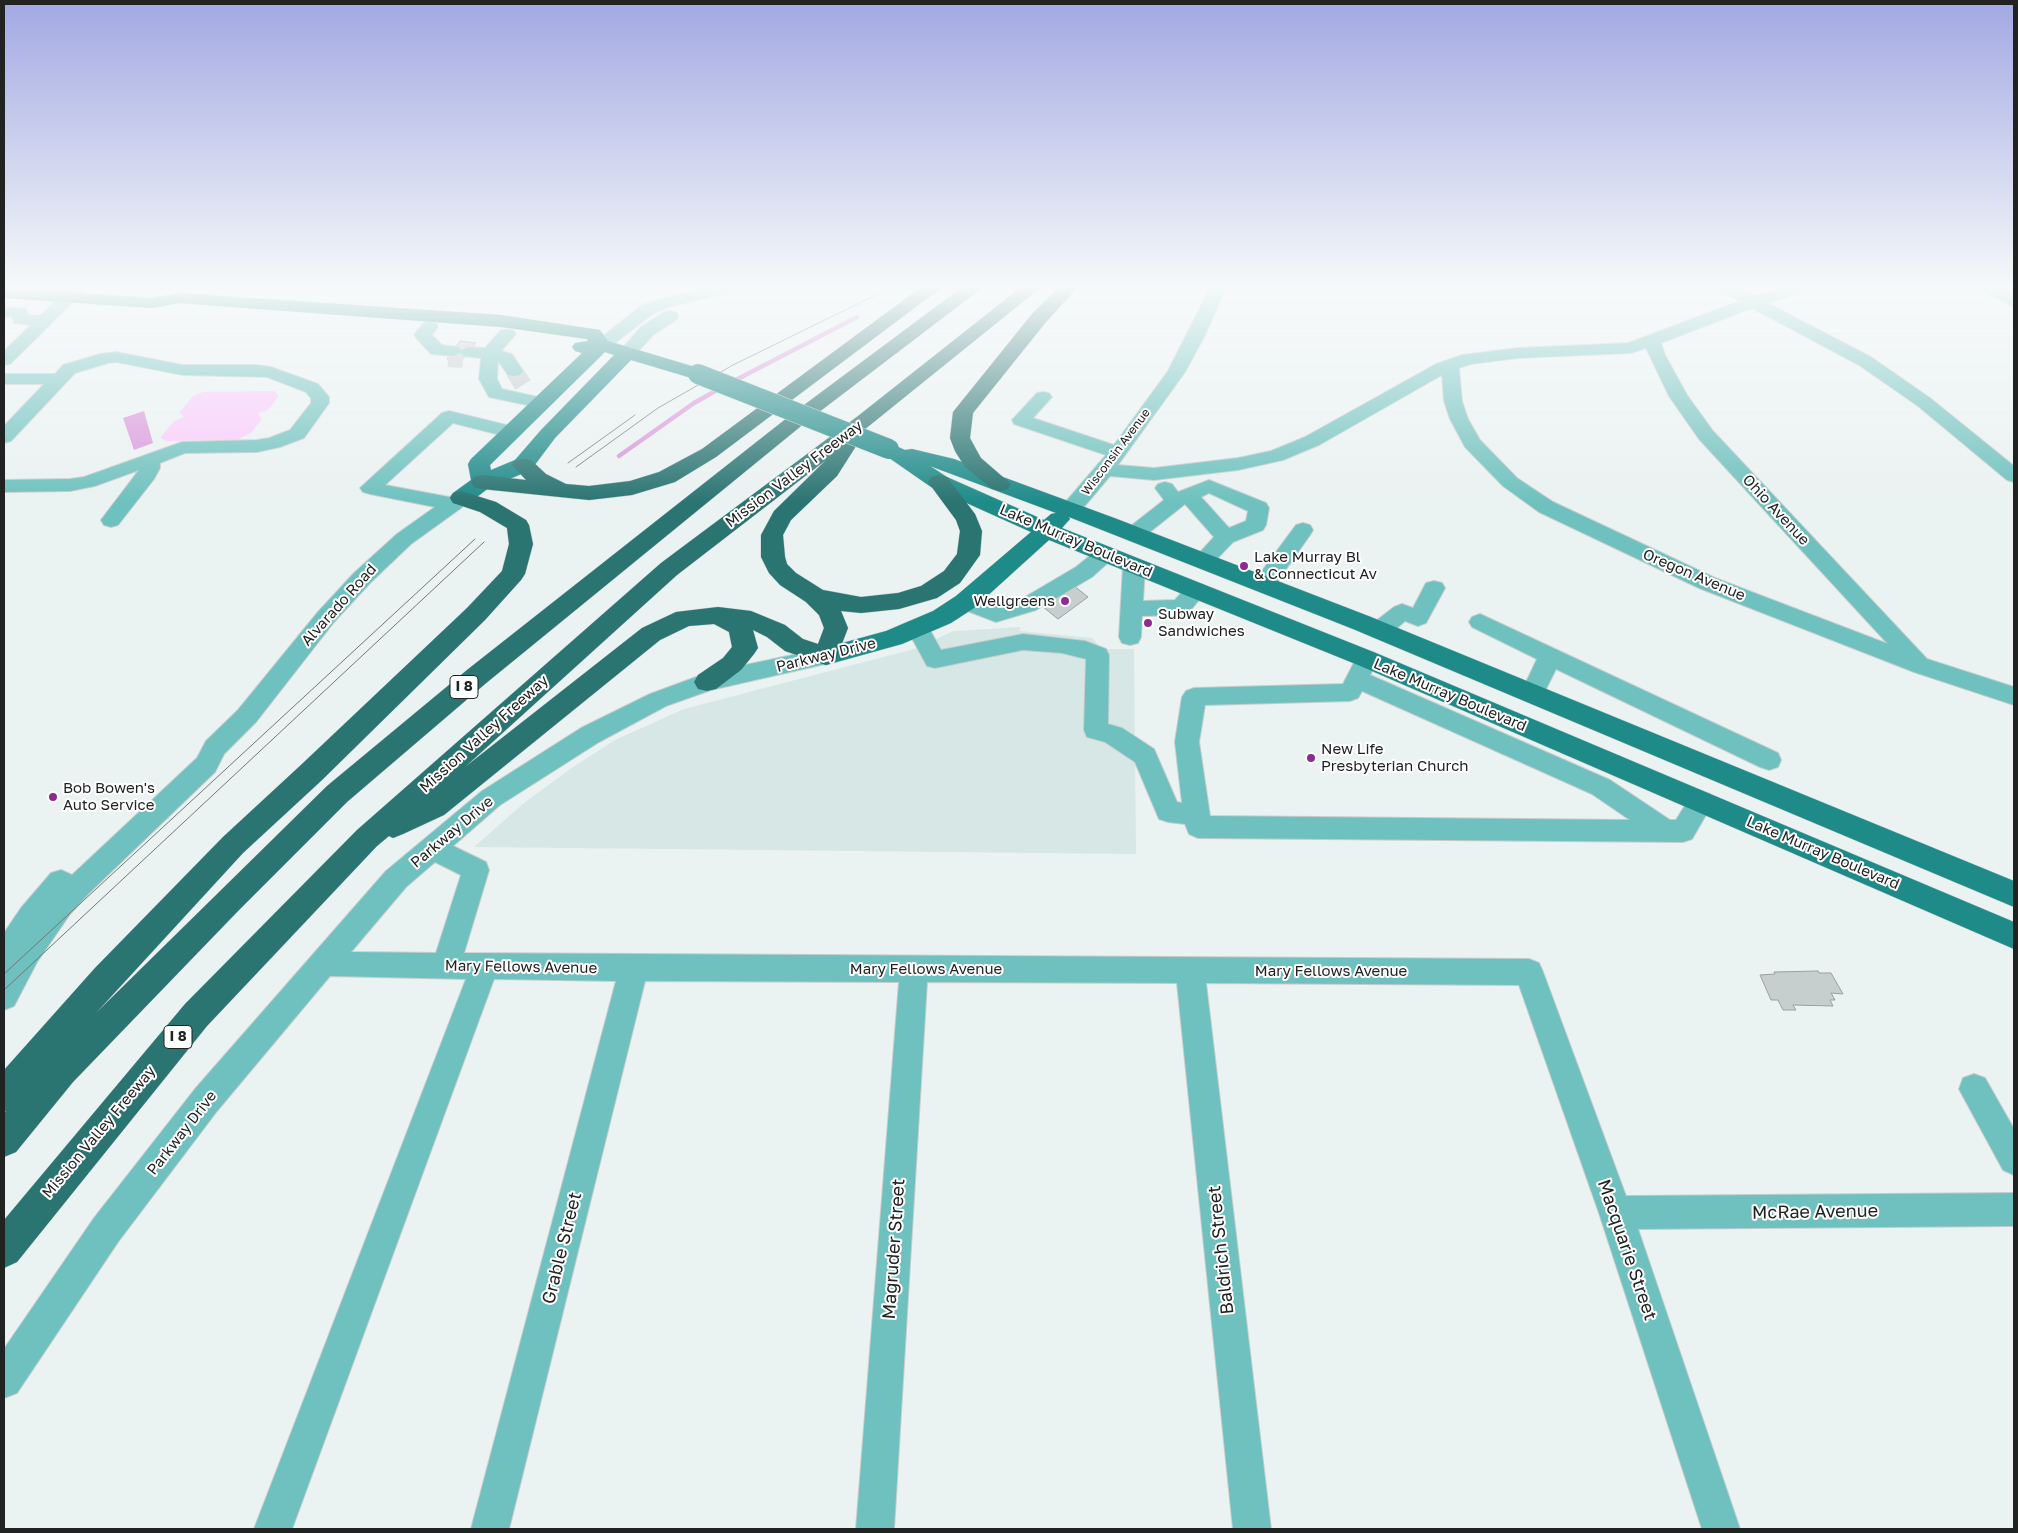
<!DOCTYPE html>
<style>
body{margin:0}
#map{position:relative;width:2018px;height:1533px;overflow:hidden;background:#ebf2f2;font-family:"Golos Text",sans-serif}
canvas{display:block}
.frame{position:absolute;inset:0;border:5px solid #212323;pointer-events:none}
</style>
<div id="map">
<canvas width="2018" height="1533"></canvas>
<div class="frame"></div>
</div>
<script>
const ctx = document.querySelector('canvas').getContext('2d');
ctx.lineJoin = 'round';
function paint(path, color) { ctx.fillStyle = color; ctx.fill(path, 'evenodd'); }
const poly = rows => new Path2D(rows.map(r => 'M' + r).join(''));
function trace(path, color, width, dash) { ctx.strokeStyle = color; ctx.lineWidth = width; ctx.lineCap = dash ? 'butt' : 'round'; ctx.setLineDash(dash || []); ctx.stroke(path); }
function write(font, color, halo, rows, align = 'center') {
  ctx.font = font + ' "Golos Text",sans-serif'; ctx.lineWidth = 4; ctx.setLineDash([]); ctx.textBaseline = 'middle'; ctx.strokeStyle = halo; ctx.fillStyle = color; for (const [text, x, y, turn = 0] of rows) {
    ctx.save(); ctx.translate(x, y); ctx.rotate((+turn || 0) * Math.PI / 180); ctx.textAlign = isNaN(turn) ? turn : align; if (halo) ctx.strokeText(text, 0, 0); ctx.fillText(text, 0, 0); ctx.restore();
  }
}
paint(poly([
 [1020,627,1020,631,1092,638,1102,649,1134,649,1136,854,474,847,524,803,570,769,615,740,684,709,918,648,953,631]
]), '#d7e7e6');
paint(poly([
 [274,391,279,396,268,410,258,413,262,419,251,433,237,440,166,441,160,438,174,421,184,417,179,413,193,396,203,392]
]), '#fbcafb');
paint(poly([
 [144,411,153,443,134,450,123,418]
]), '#da96db');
trace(poly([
 [730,383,857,317],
 [619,456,694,403,721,388]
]), '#da96db', 4.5);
const building = poly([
 [460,341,476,343,462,360,447,359,460,341],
 [1073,585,1088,597,1058,619,1042,606,1073,585],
 [1818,971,1819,973,1831,973,1843,994,1831,993,1835,1000,1830,1000,1833,1006,1793,1005,1796,1010,1783,1010,1778,1000,1771,1000,1760,975,1775,974,1774,972,1818,971]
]);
paint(building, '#c7cece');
trace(building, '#9aa0a0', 1);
trace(poly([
 [448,358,463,359],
 [514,371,523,385]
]), '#c3c9c9', 18, [18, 9]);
const minor = poly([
 [69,288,87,288,10,364,4,365,4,351,31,325,14,323,12,317,4,317,4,307,26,309,28,315,41,315,69,288],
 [706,288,735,288,733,291,669,307,654,313,607,349,601,350,595,349,592,345,642,305,658,300,706,288],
 [1210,288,1226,288,1204,337,1185,372,1118,465,1154,468,1238,458,1271,451,1305,437,1436,364,1462,355,1518,348,1628,343,1740,301,1721,291,1719,288,1740,288,1755,296,1780,288,1806,288,1804,291,1767,303,1871,357,1930,398,2014,466,2014,482,2007,480,1918,406,1859,365,1752,308,1661,343,1665,355,1687,395,1713,431,1927,659,2014,687,2014,705,1914,672,1699,588,1539,512,1503,486,1465,447,1450,419,1444,401,1442,375,1319,445,1283,460,1238,470,1154,480,1110,476,1077,515,1070,516,1063,515,1060,510,1063,505,1106,455,1014,424,1012,420,1037,393,1043,392,1049,393,1052,397,1033,418,1114,445,1168,371,1210,288],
 [1646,348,1669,396,1699,439,1888,644,1715,578,1553,502,1517,478,1480,440,1468,419,1462,401,1459,368,1471,364,1518,358,1631,353,1646,348],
 [1980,288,2001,288,2014,296,2014,307,1982,291,1980,288],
 [670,311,676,312,678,316,676,320,653,335,633,357,627,358,621,357,618,353,641,327,664,312,670,311],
 [430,322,436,323,438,327,432,335,442,345,459,347,461,350,469,347,485,348,501,330,513,330,516,334,501,351,512,354,523,371,520,375,514,376,508,375,498,361,497,379,502,389,547,399,550,403,547,407,541,408,489,397,479,379,481,358,463,356,461,353,453,356,431,354,417,339,414,335,417,331,424,323,430,322],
 [116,352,183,365,257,365,271,367,318,384,329,397,329,403,304,438,280,447,257,452,185,453,160,463,160,468,154,479,118,525,111,527,104,525,101,520,139,470,95,486,70,491,4,492,4,480,70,479,84,477,182,442,257,440,269,438,290,430,311,403,311,398,306,392,267,377,183,375,116,362,108,363,75,373,11,441,4,443,4,426,44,384,4,384,4,374,55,374,63,365,100,354,116,352],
 [449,411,519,428,521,432,519,436,512,438,453,423,385,485,449,497,461,492,468,494,471,498,461,508,411,544,370,583,334,622,256,722,224,754,215,772,88,894,70,914,37,962,14,1006,4,1010,4,933,21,908,51,873,61,870,72,875,197,758,206,741,238,710,318,612,354,573,397,534,435,507,370,494,363,492,360,488,442,413,449,411],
 [1209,480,1266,503,1269,508,1266,525,1263,530,1233,542,1211,565,1204,567,1197,565,1193,560,1214,537,1185,504,1141,539,1134,541,1127,539,1124,534,1127,529,1164,500,1155,488,1158,484,1165,482,1172,484,1178,492,1209,480],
 [1209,493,1248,511,1246,521,1229,528,1201,497,1209,493],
 [1303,523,1310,525,1313,530,1310,535,1272,589,1264,591,1256,589,1253,584,1256,579,1296,525,1303,523],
 [1104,548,1111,550,1115,555,1111,560,1092,577,1036,610,996,622,957,607,954,602,957,597,965,594,997,606,1020,600,1076,567,1097,550,1104,548],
 [1134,559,1142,561,1145,566,1143,601,1175,600,1188,585,1196,583,1204,585,1207,590,1189,612,1181,615,1142,616,1141,637,1138,643,1130,645,1122,643,1119,637,1123,566,1126,561,1134,559],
 [1434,581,1442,583,1445,588,1426,623,1418,626,1405,621,1388,636,1380,638,1372,636,1369,630,1372,624,1394,607,1402,604,1413,608,1426,583,1434,581],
 [1480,614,1778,753,1781,760,1778,767,1769,770,1760,767,1556,669,1541,699,1533,702,1525,699,1521,693,1537,659,1472,627,1469,622,1472,617,1480,614],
 [918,621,926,623,941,650,1023,634,1085,641,1106,649,1109,655,1108,724,1122,728,1154,749,1177,802,1182,803,1175,742,1182,697,1186,691,1194,688,1343,684,1359,653,1367,651,1375,653,1379,659,1370,675,1610,780,1670,820,1676,820,1692,794,1701,791,1710,794,1714,801,1692,839,1683,842,1198,838,1189,834,1185,824,1168,822,1159,819,1135,762,1105,742,1087,737,1084,730,1086,659,1062,653,1023,650,935,668,927,666,907,629,910,623,918,621],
 [1362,691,1592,794,1630,820,1210,816,1199,742,1205,705,1350,701,1358,698,1362,691],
 [826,648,834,650,837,656,834,662,711,690,666,706,599,742,500,805,453,846,486,862,489,870,464,953,1529,959,1539,963,1543,972,1626,1196,2014,1193,2014,1226,1638,1229,1740,1529,1702,1529,1599,1213,1519,985,1206,983,1271,1529,1233,1529,1177,983,927,982,894,1529,856,1529,899,982,645,981,509,1529,471,1529,616,981,494,979,292,1529,254,1529,466,979,330,976,217,1111,118,1242,17,1393,4,1398,4,1349,94,1218,195,1089,386,871,482,791,581,728,650,694,707,673,826,648],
 [435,862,461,875,436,953,351,952,406,887,435,862],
 [1974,1074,1985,1078,2014,1129,2014,1175,2003,1170,1959,1089,1963,1078,1974,1074]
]);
const major = poly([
 [4,288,152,298,179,293,501,315,600,330,608,341,705,370,708,374,705,378,698,380,631,360,555,438,531,470,490,487,469,503,461,505,453,503,450,498,453,493,471,480,468,464,471,459,582,353,575,351,572,347,575,343,588,341,587,339,501,327,179,303,152,308,4,298,4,288],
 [605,352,614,355,541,430,515,460,491,470,490,465,605,352],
 [889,443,905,450,912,449,954,459,1117,519,1371,617,2014,881,2014,907,1353,629,1069,517,1070,519,1062,528,1376,653,2014,922,2014,949,1358,665,1049,540,974,608,951,623,902,644,826,665,817,662,813,656,817,650,886,631,933,611,956,596,1031,532,931,487,882,453,878,449,882,445,889,443],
 [930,466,938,469,1056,513,1051,514,1044,520,947,477,930,466]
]);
const highway = poly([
 [920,288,941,288,716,457,675,482,632,495,589,500,482,489,474,487,471,482,474,477,482,475,526,480,512,465,515,460,523,459,531,460,546,474,566,484,589,486,630,481,659,472,702,449,920,288],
 [961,288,982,288,806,422,485,684,347,802,239,910,73,1082,16,1152,4,1157,4,1113,6,1111,4,1111,4,1070,95,968,223,837,302,764,467,608,502,571,509,544,507,528,480,512,453,503,450,498,453,493,461,491,496,502,526,520,529,525,533,544,525,574,521,580,485,620,322,780,243,853,96,1013,327,786,467,670,792,414,961,288],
 [1020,288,1040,288,854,438,858,443,837,476,791,520,783,535,785,557,787,564,796,573,823,590,861,597,898,593,921,586,944,571,957,554,960,531,956,520,928,482,931,477,939,475,947,477,975,514,982,531,980,555,960,583,937,598,899,609,861,613,841,611,848,628,835,662,826,665,785,651,767,637,753,630,758,648,754,654,741,670,716,689,707,691,698,689,694,682,698,675,723,658,732,647,729,632,714,624,689,626,660,640,444,815,403,834,393,838,389,836,377,846,207,1026,17,1262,4,1268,4,1220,185,1004,357,830,661,563,858,416,1020,288],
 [826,460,774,511,761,535,761,557,769,573,780,585,806,602,819,615,824,628,818,644,803,639,785,625,751,611,718,607,676,612,642,628,465,767,677,575,826,460],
 [1058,288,1077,288,1046,322,973,413,970,438,977,451,981,458,1011,484,1008,489,1000,491,992,489,965,467,955,451,950,438,953,412,1032,314,1058,288]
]);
trace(minor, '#c7cdcd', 2);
trace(major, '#c7cdcd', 1);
trace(highway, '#c7cdcd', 1);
paint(minor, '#6ec1be');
paint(major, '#1f8b89');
paint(highway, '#2a7472');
trace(poly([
 [568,463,635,415],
 [576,467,658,408,733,365,890,288],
 [4,974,475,539],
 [4,990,484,542]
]), '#737777', 1);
const majorBridge = poly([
 [698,374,889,449]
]);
trace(majorBridge, '#c7cdcd', 21, []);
trace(majorBridge, '#1f8b89', 20);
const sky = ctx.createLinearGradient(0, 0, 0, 503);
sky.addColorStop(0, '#a2a8e3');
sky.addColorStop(0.57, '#f6f9f9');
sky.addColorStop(1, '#f6f9f900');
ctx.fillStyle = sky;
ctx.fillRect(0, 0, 2018, 503);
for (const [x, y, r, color] of [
 [1244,566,5,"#8e2b93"],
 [1065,601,5,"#8e2b93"],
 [1148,623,5,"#8e2b93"],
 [1311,758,5,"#8e2b93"],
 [53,797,5,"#8e2b93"]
]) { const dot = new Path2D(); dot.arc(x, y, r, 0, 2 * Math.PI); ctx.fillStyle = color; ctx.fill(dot); trace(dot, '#fff', 2); }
write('12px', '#212323', '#fff', [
 ["Wisconsin Avenue",1116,452,-53]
]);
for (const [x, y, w] of [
 [464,687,28],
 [178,1037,28]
]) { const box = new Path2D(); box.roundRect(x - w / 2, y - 11.5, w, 23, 4); ctx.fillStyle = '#fff'; ctx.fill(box); trace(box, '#212323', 1); }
write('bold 14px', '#212323', null, [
 ["I 8",464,687],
 ["I 8",178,1037]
]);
write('15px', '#212323', '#fff', [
 ["Mission Valley Freeway",794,474,-37],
 ["Ohio Avenue",1776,510,47],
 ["Lake Murray Boulevard",1076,541,23],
 ["Oregon Avenue",1694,575,23],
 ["Alvarado Road",339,605,-48],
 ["Parkway Drive",826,655,-14],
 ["Lake Murray Boulevard",1450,695,23],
 ["Mission Valley Freeway",484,734,-42],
 ["Parkway Drive",452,832,-40],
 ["Lake Murray Boulevard",1823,853,23],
 ["Mary Fellows Avenue",521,967,1],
 ["Mary Fellows Avenue",926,969],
 ["Mary Fellows Avenue",1331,971],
 ["Mission Valley Freeway",99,1132,-50],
 ["Parkway Drive",182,1133,-52]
]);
write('15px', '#212323', '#fff', [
 ["Lake Murray Bl",1254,557],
 ["& Connecticut Av",1254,574],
 ["Wellgreens",1055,601,"right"],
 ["Subway",1158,614],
 ["Sandwiches",1158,631],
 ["New Life",1321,749],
 ["Presbyterian Church",1321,766],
 ["Bob Bowen's",63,788],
 ["Auto Service",63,805]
], 'left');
write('18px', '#212323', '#fff', [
 ["McRae Avenue",1815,1212,-1],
 ["Grable Street",562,1248,-76],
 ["Magruder Street",894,1249,-86],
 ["Baldrich Street",1221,1250,-96],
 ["Macquarie Street",1627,1250,71]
]);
</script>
